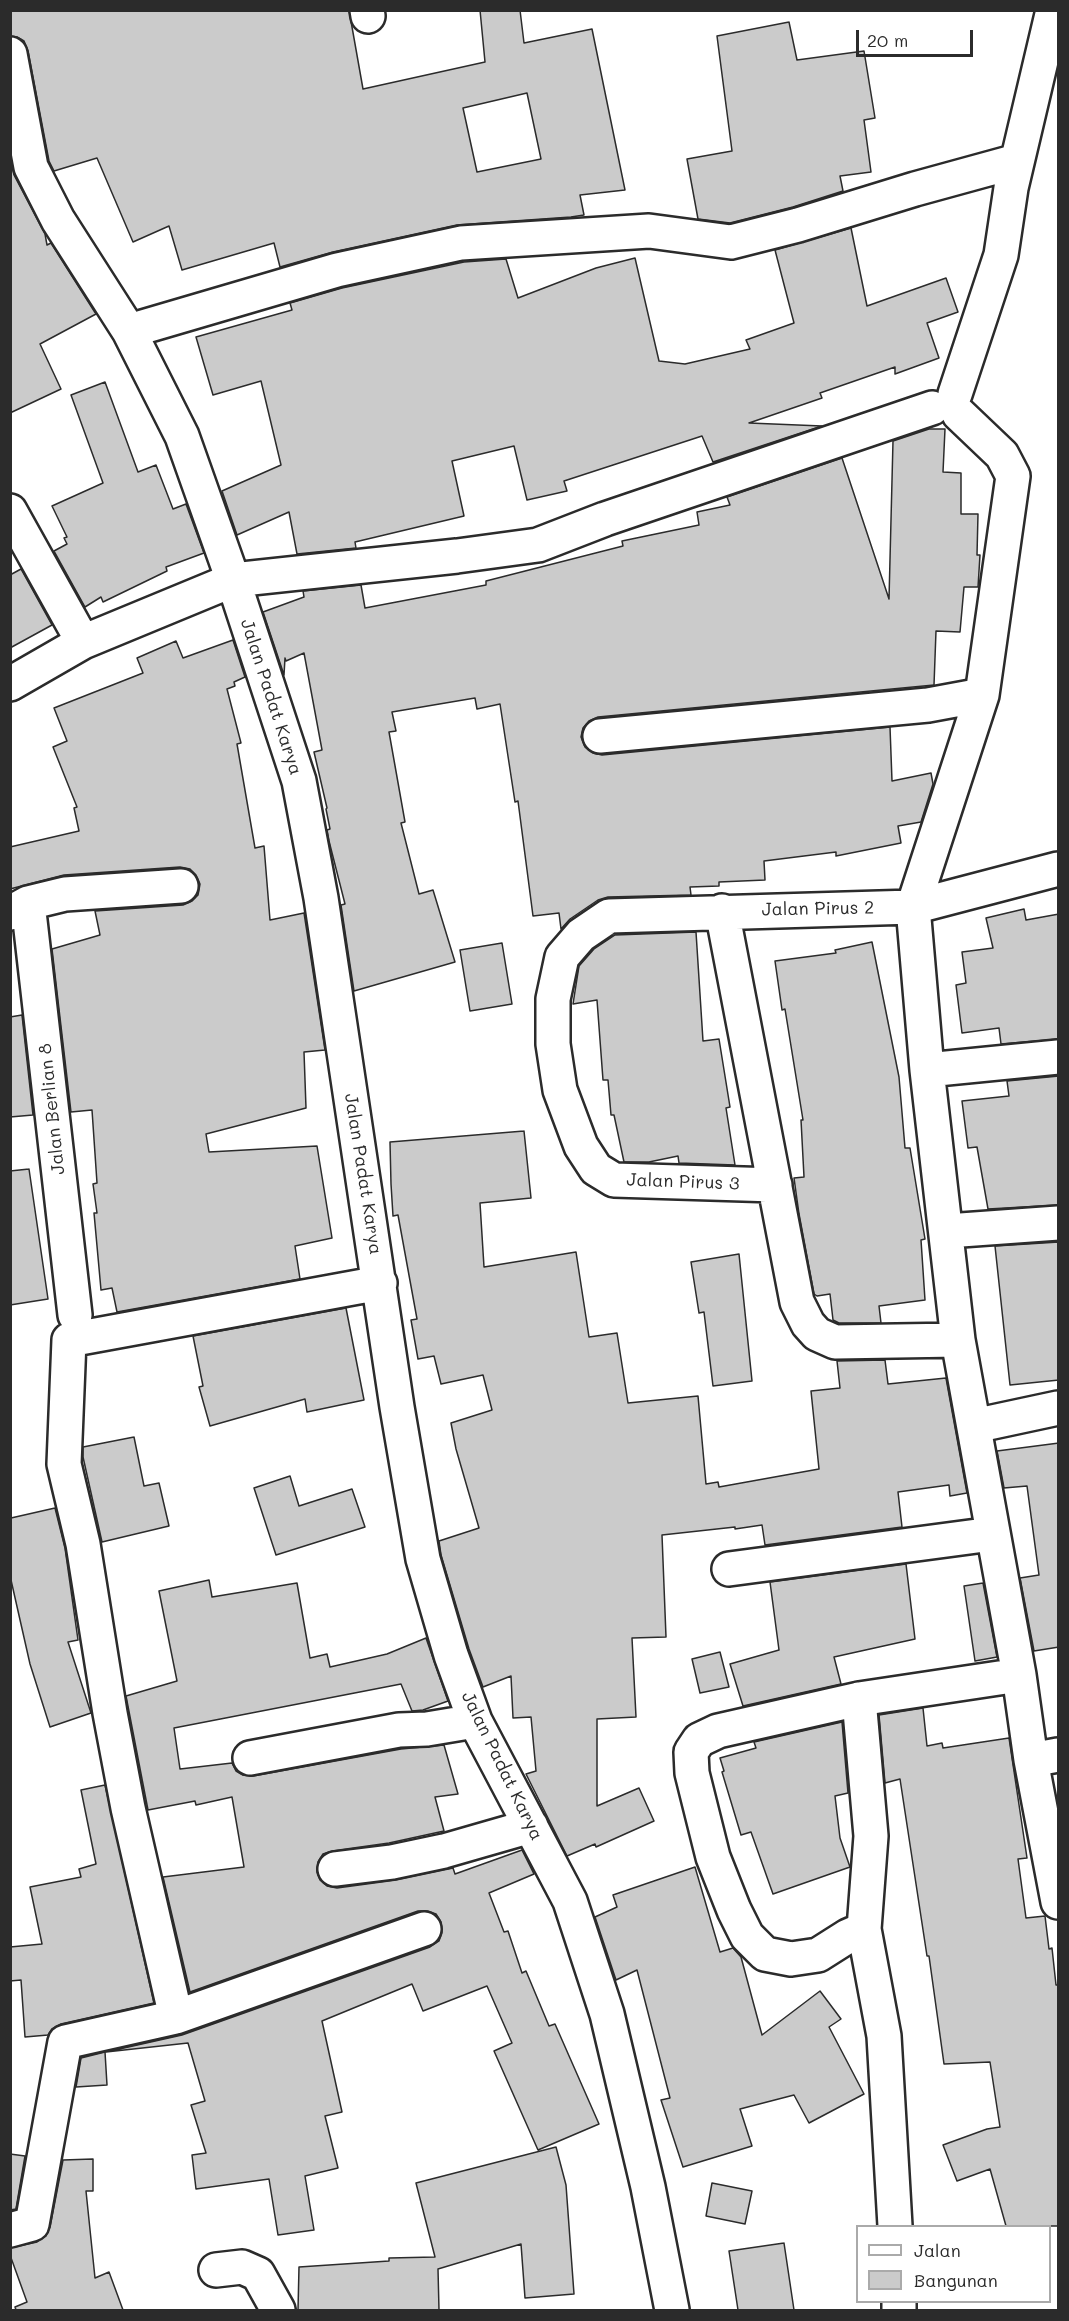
<!DOCTYPE html>
<style>
body{margin:0}
#map{position:relative;width:1069px;height:2321px;overflow:hidden;background:#fff;font-family:Mali,sans-serif}
canvas{display:block}
.frame{position:absolute;inset:0;border:12px solid #2b2b2b;pointer-events:none}
.legend{position:absolute;left:856px;top:2225px;width:195px;height:78px;box-sizing:border-box;background:#fff;border:2px solid #aaa;margin:0;padding:8px 10px;list-style:none;font-size:18px;color:#2b2b2b}
.legend li{display:flex;align-items:center;gap:12px;height:30px}
.legend b{width:30px;border:2px solid #aaa}
.scale{position:absolute;left:856px;top:30px;width:117px;height:27px;box-sizing:border-box;border:3px solid #2b2b2b;border-top:0;padding-left:8px;font-size:18px;line-height:21px;white-space:nowrap;color:#2b2b2b;-webkit-text-stroke:4px #fff;paint-order:stroke}
</style>
<div id="map">
<canvas width="1069" height="2321"></canvas>
<div class="frame"></div>
<ul class="legend">
<li><b style="height:8px;background:#fff"></b>Jalan</li>
<li><b style="height:16px;background:#cbcbcb"></b>Bangunan</li>
</ul>
<div class="scale">20 m</div>
</div>
<script>
const ctx = document.querySelector('canvas').getContext('2d');
ctx.lineJoin = 'round';
function paint(path, color) { ctx.fillStyle = color; ctx.fill(path, 'evenodd'); }
const poly = rows => new Path2D(rows.map(r => 'M' + r).join(''));
function trace(path, color, width, dash) { ctx.strokeStyle = color; ctx.lineWidth = width; ctx.lineCap = dash ? 'butt' : 'round'; ctx.setLineDash(dash || []); ctx.stroke(path); }
function write(font, color, halo, rows, align = 'center') {
  ctx.font = font + ' Mali,sans-serif'; ctx.lineWidth = 6; ctx.setLineDash([]); ctx.textBaseline = 'middle'; ctx.strokeStyle = halo; ctx.fillStyle = color; for (const [text, x, y, turn = 0] of rows) {
    ctx.save(); ctx.translate(x, y); ctx.rotate((+turn || 0) * Math.PI / 180); ctx.textAlign = isNaN(turn) ? turn : align; if (halo) ctx.strokeText(text, 0, 0); ctx.fillText(text, 0, 0); ctx.restore();
  }
}
const building = poly([
 [10,10,349,10,363,89,485,62,480,10,520,10,524,43,592,29,625,190,580,195,584,215,571,217,457,225,333,252,280,267,274,243,182,270,169,226,133,242,97,158,54,171,49,161,28,51,24,41,17,37,10,36,10,10],
 [527,93,541,159,477,172,463,108,527,93],
 [789,22,797,60,864,51,875,118,864,120,871,172,840,176,843,191,793,207,730,223,698,219,687,159,732,151,717,36,789,22],
 [10,159,14,175,45,234,47,245,51,243,96,314,40,344,61,389,10,413,10,159],
 [851,228,867,306,946,278,958,312,927,323,939,358,895,374,895,367,820,393,822,398,749,423,822,426,713,462,702,436,564,481,567,491,527,500,514,446,452,461,464,516,355,542,356,548,297,554,289,512,237,535,222,491,281,465,261,381,213,395,196,337,292,310,290,303,342,288,464,262,506,259,518,298,596,268,635,258,659,361,685,364,750,349,746,340,794,323,775,250,851,228],
 [105,382,138,472,156,465,173,509,186,504,204,553,166,567,167,571,103,602,101,597,85,607,54,551,67,544,64,538,67,537,52,506,103,483,71,395,105,382],
 [929,429,945,429,943,472,961,473,961,514,978,514,977,555,980,555,978,587,964,587,960,632,936,631,934,685,598,717,589,721,583,728,581,737,585,747,593,753,602,755,890,727,892,781,931,773,933,784,921,822,898,826,901,843,836,856,836,852,764,861,765,880,719,882,719,886,690,887,691,895,608,897,598,900,570,919,561,929,559,913,533,916,518,801,515,802,500,704,477,709,475,698,392,712,396,731,389,732,405,822,401,823,419,894,433,890,455,962,354,991,341,905,345,904,329,841,327,830,330,829,326,809,327,808,314,752,322,750,304,653,286,661,285,658,284,675,263,612,304,597,303,591,361,585,365,608,486,585,486,581,623,546,622,541,699,525,697,512,730,505,727,497,842,458,889,599,893,441,929,429],
 [21,569,52,625,10,648,10,575,21,569],
 [233,640,245,677,234,682,235,686,227,689,241,743,237,744,255,848,264,846,270,920,304,913,325,1050,304,1052,306,1108,206,1134,209,1152,317,1146,332,1238,295,1246,300,1279,117,1312,112,1288,101,1290,94,1213,97,1213,93,1184,97,1183,92,1110,71,1112,52,949,100,935,95,911,183,905,192,901,198,895,200,884,196,875,190,869,180,867,64,875,10,889,10,847,79,831,74,808,77,807,53,747,67,741,54,708,143,673,137,658,176,641,183,658,233,640],
 [1024,909,1026,920,1059,914,1059,1039,1001,1044,999,1028,962,1033,956,985,966,983,962,952,993,948,986,918,1024,909],
 [696,932,703,1041,719,1039,730,1107,726,1108,735,1165,679,1163,678,1156,649,1162,624,1162,614,1115,611,1115,608,1080,603,1080,597,1000,573,1004,579,966,594,949,615,935,696,932],
 [872,942,899,1077,905,1148,910,1148,925,1239,921,1240,925,1300,879,1306,881,1323,839,1323,833,1320,830,1294,817,1296,814,1294,799,1214,794,1178,804,1177,801,1120,803,1120,785,1009,782,1010,775,961,836,953,835,950,872,942],
 [502,943,512,1004,470,1011,460,950,502,943],
 [22,1015,33,1115,10,1117,10,1017,22,1015],
 [1059,1076,1059,1205,988,1209,977,1147,968,1148,962,1101,1009,1096,1007,1081,1059,1076],
 [524,1131,531,1198,480,1203,484,1267,576,1252,589,1337,617,1333,628,1403,698,1396,706,1484,718,1482,719,1487,819,1469,811,1391,840,1388,837,1361,885,1360,888,1384,946,1378,967,1493,950,1496,949,1485,898,1492,902,1527,765,1545,762,1525,735,1529,735,1527,662,1535,666,1637,632,1638,636,1717,597,1719,597,1806,639,1788,654,1821,596,1847,595,1844,567,1856,526,1774,536,1771,531,1717,513,1718,511,1676,483,1687,469,1649,441,1555,439,1541,479,1528,456,1449,451,1423,492,1410,483,1375,441,1384,434,1356,418,1359,411,1320,417,1319,398,1215,393,1216,391,1184,390,1142,524,1131],
 [29,1169,48,1299,10,1305,10,1171,29,1169],
 [1059,1242,1059,1380,1010,1385,995,1246,1059,1242],
 [739,1254,752,1381,713,1386,704,1312,699,1313,691,1262,739,1254],
 [346,1308,364,1400,307,1412,305,1399,210,1426,199,1387,203,1386,193,1336,346,1308],
 [134,1437,144,1486,159,1483,169,1526,102,1542,83,1457,83,1447,134,1437],
 [1059,1443,1059,1647,1034,1651,1020,1578,1039,1575,1027,1486,1004,1488,997,1451,1059,1443],
 [290,1476,299,1506,352,1489,365,1527,276,1555,254,1488,290,1476],
 [55,1508,65,1548,78,1640,68,1642,91,1713,50,1727,30,1664,11,1580,11,1518,55,1508],
 [906,1564,915,1639,834,1657,841,1684,743,1706,730,1664,779,1650,770,1582,906,1564],
 [209,1580,212,1597,297,1583,310,1658,327,1654,330,1667,387,1654,426,1638,448,1701,423,1710,412,1711,401,1684,174,1728,180,1769,232,1763,236,1771,243,1775,253,1776,401,1749,444,1745,458,1794,435,1797,444,1831,389,1843,332,1851,323,1854,318,1862,317,1872,320,1880,327,1886,337,1888,396,1880,453,1868,455,1874,522,1850,534,1874,489,1893,504,1932,508,1931,522,1973,526,1971,549,2026,555,2024,599,2124,538,2150,494,2051,512,2043,487,1986,423,2011,412,1984,322,2021,342,2112,325,2116,338,2168,305,2176,314,2230,278,2235,269,2179,196,2189,192,2155,206,2153,191,2105,205,2101,188,2043,106,2052,182,2035,430,1947,439,1941,442,1932,441,1922,436,1914,427,1911,418,1911,190,1992,163,1877,244,1867,232,1797,196,1805,195,1801,148,1810,126,1696,177,1681,159,1591,209,1580],
 [983,1583,997,1657,975,1661,964,1586,983,1583],
 [720,1652,729,1687,700,1693,692,1659,720,1652],
 [923,1708,927,1746,942,1743,943,1748,1009,1738,1027,1858,1018,1859,1026,1918,1045,1916,1049,1949,1052,1948,1056,1985,1059,1985,1059,2226,1006,2226,990,2169,957,2181,943,2145,987,2129,1000,2127,990,2062,944,2064,929,1956,927,1956,900,1779,885,1783,879,1715,923,1708],
 [842,1722,848,1793,835,1796,840,1838,850,1867,773,1894,751,1832,741,1835,722,1772,724,1771,720,1758,756,1748,754,1742,842,1722],
 [105,1785,154,2003,61,2024,52,2029,48,2035,25,2037,21,1980,10,1981,10,1947,42,1944,30,1887,81,1877,79,1869,96,1864,81,1790,105,1785],
 [695,1867,720,1952,733,1948,741,1957,762,2035,820,1991,841,2019,829,2027,864,2094,809,2123,794,2095,740,2109,752,2146,683,2167,661,2100,670,2098,637,1970,616,1980,595,1917,617,1907,613,1895,695,1867],
 [105,2052,107,2085,76,2087,81,2058,105,2052],
 [556,2147,566,2185,574,2294,525,2298,521,2244,438,2269,439,2310,298,2310,299,2267,389,2261,389,2258,435,2257,416,2183,556,2147],
 [10,2154,25,2156,16,2209,10,2210,10,2154],
 [93,2159,93,2191,86,2191,95,2278,109,2272,123,2310,16,2310,15,2307,27,2302,10,2255,10,2248,37,2242,46,2236,50,2227,63,2160,93,2159],
 [712,2183,752,2191,745,2224,706,2216,712,2183],
 [784,2243,794,2310,738,2310,729,2251,784,2243]
]);
paint(building, '#cbcbcb');
trace(building, '#2b2b2b', 1.5);
const minor = poly([
 [367,10,368,16],
 [10,54,31,167,58,220,129,331,182,436,233,580,299,781,321,898,397,1407,423,1559,451,1655,475,1721,570,1901,607,2014,648,2187,672,2310],
 [129,331,337,270,461,243,649,231,731,242,798,225,915,189,1017,161],
 [955,394,1001,255,1011,188,1053,10],
 [959,414,1002,455,1013,476,982,695,913,907,927,1070,958,1340,1019,1675,1031,1760,1058,1902],
 [10,511,83,642],
 [10,684,83,642,233,580,457,556,538,545,605,519,932,408],
 [600,736,928,705,982,695],
 [28,903,75,1315],
 [722,911,797,1302,808,1324,817,1334,835,1342,958,1340],
 [10,913,28,903,65,894,181,886],
 [927,1070,1058,1057],
 [775,1185,614,1180,596,1169,581,1146,560,1090,553,1044,553,999,562,957,581,935,609,916,913,907,1058,869],
 [947,1231,1058,1223],
 [974,1426,1058,1408],
 [729,1569,992,1534],
 [859,1699,871,1836,864,1929,884,2036,895,2226],
 [250,1758,399,1730,427,1729,475,1721],
 [1031,1760,1058,1755],
 [335,1869,392,1862,444,1851,531,1826],
 [864,1929,848,1936,818,1955,791,1959,765,1954,747,1936,734,1910,713,1857,692,1773,691,1752,699,1740,718,1731,859,1699,1019,1675],
 [176,2017,128,1808,110,1713,83,1544,64,1464,69,1340,380,1283],
 [10,2230,32,2224,65,2042,176,2017,424,1929],
 [216,2270,242,2267,258,2274,278,2310],
 [899,2302,899,2310]
]);
trace(minor, '#2b2b2b', 38);
trace(minor, '#fff', 33);
write('18px', '#2b2b2b', '#fff', [
 ["Jalan Padat Karya",271,697,72],
 ["Jalan Pirus 2",818,909,-1],
 ["Jalan Berlian 8",52,1109,-96],
 ["Jalan Padat Karya",363,1174,81],
 ["Jalan Pirus 3",683,1182,2],
 ["Jalan Padat Karya",502,1766,64]
]);
</script>
